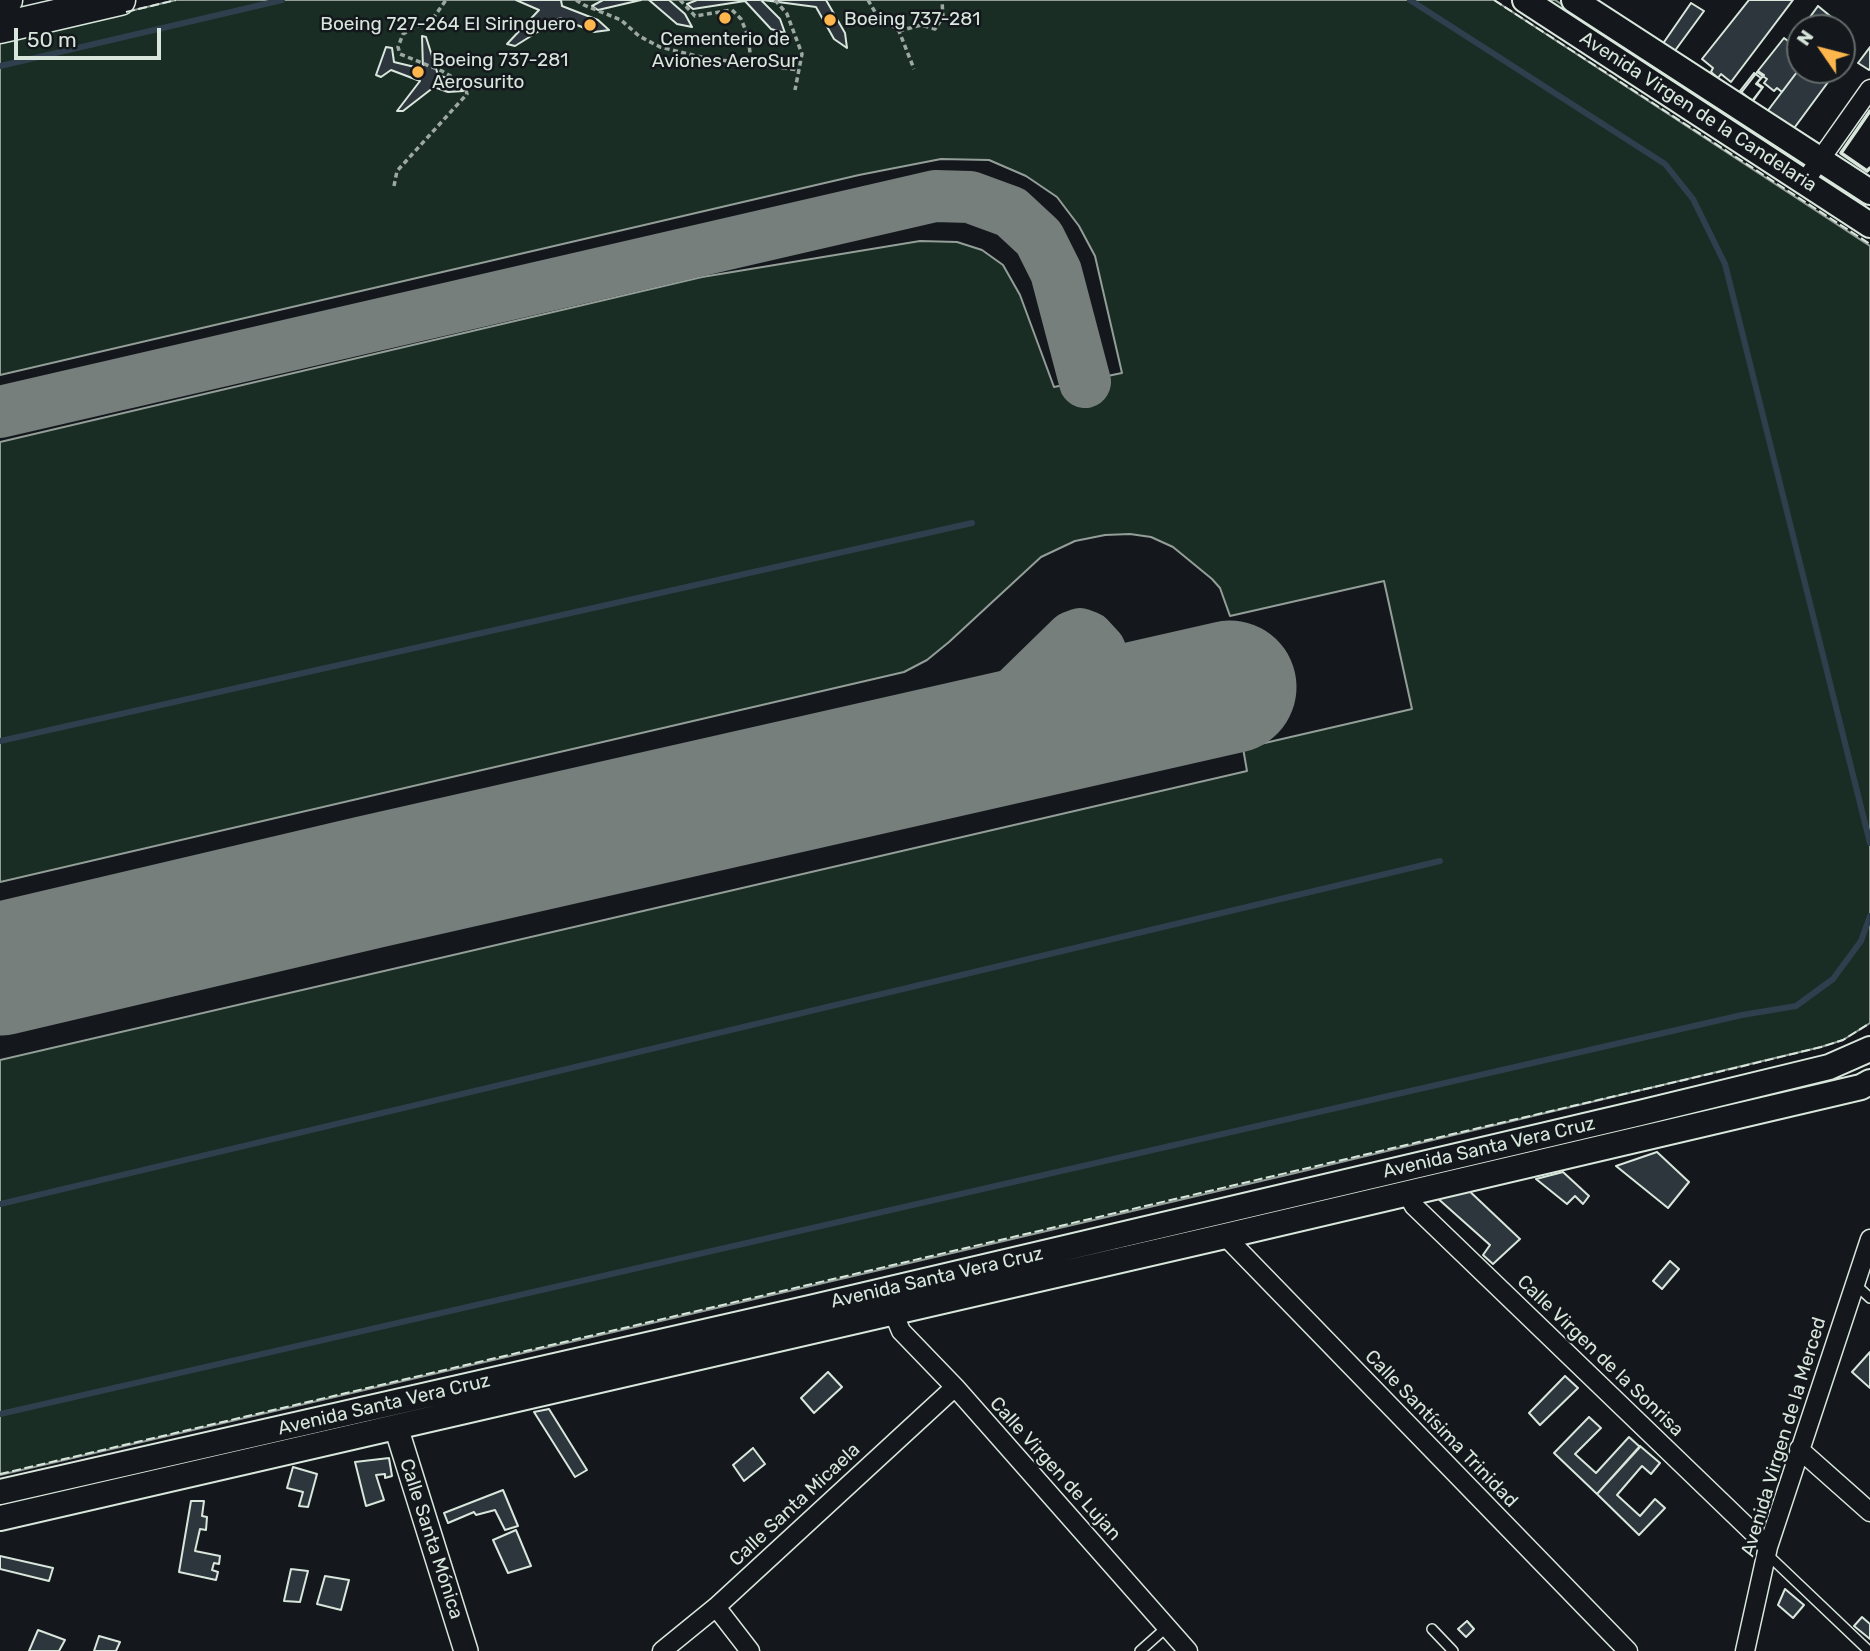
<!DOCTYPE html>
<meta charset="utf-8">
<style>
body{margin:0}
#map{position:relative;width:1870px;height:1651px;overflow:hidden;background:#14181c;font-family:Rubik,sans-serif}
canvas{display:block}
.north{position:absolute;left:1786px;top:14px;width:70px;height:70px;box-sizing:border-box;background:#14181c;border:2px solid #626a69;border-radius:50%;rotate:305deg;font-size:19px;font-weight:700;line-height:28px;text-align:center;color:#d8e6dc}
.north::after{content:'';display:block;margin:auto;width:24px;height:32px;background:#ffb74d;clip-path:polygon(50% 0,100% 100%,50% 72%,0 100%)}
.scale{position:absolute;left:14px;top:28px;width:147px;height:32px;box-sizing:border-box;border:4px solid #d8e6dc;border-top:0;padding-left:9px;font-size:21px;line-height:24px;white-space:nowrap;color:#d8e6dc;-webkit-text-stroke:5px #14181c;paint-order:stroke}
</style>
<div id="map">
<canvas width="1870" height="1651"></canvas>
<div class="north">N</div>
<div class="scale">50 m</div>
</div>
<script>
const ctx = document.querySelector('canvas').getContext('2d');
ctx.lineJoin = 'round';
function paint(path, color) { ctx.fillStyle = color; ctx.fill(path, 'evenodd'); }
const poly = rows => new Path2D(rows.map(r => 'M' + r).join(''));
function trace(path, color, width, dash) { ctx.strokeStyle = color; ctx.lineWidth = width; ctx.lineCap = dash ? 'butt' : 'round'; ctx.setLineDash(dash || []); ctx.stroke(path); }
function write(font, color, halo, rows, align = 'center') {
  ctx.font = font + ' Rubik,sans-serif'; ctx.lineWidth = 5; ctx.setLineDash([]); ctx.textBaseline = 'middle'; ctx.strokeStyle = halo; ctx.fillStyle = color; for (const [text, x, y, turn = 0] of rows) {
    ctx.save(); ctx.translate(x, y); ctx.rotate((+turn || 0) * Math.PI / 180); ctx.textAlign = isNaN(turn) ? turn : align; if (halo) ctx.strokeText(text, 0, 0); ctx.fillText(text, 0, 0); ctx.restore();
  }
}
const green = poly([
 [176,0,1494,0,1870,246,1870,1023,1843,1040,1821,1047,1291,1174,0,1475,0,1060,1247,771,1243,748,1412,709,1384,581,1230,616,1220,588,1212,579,1173,547,1151,537,1130,534,1105,535,1075,541,1041,557,949,642,927,660,904,672,0,882,0,442,702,277,920,241,957,242,982,250,1003,265,1020,295,1054,387,1122,373,1095,256,1079,226,1057,197,1026,176,989,160,941,159,859,175,0,375,0,42,176,0],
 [1545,0,1555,0,1800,159,1798,163,1545,0]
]);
paint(green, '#1a2d24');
trace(green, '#939e99', 2);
trace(poly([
 [1410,0,1665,164,1693,199,1725,264,1870,843],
 [0,66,282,0],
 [0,741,972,523],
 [0,1204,1440,861],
 [0,1414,1742,1015,1796,1006,1833,979,1861,941,1870,916]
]), '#2f3f4d', 6);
trace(poly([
 [0,412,935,196,970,197,1011,212,1039,238,1056,272,1085,382],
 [938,753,966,736,990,717,1072,637,1080,634,1088,637,1100,650]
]), '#767f7c', 52);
trace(poly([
 [0,969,370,882,1230,687]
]), '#767f7c', 133);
const building = poly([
 [516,0,561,0,562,6,598,20,609,30,594,32,560,18,515,46,507,44,539,10,516,0],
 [603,0,641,0,598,10,592,6,603,0],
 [649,0,669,0,685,14,692,27,677,24,649,0],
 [697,0,761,0,780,19,785,33,771,29,745,1,693,9,687,4,697,0],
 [763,0,826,0,845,33,847,48,834,39,816,7,763,0],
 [1749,0,1793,0,1731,82,1721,74,1718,78,1711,72,1713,68,1702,59,1749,0],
 [1691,3,1704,11,1674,52,1662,45,1691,3],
 [1818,6,1835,20,1829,28,1802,28,1818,6],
 [1800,31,1800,53,1789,45,1800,31],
 [422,36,426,37,438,75,452,80,463,91,448,92,434,87,403,111,397,111,420,81,391,70,381,77,376,75,386,47,392,48,394,62,423,69,422,36],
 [1784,38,1800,50,1800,68,1782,92,1777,88,1774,91,1764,83,1767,79,1757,72,1784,38],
 [1870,47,1870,68,1869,70,1858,63,1870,47],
 [1800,68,1800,70,1837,70,1792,131,1766,113,1800,68],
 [1758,71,1764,75,1757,83,1763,87,1753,101,1741,93,1758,71],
 [1754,73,1761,78,1756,84,1762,88,1752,101,1740,91,1754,73],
 [1657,1152,1689,1182,1668,1208,1616,1166,1657,1152],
 [1563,1172,1589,1196,1583,1204,1575,1196,1567,1204,1536,1179,1563,1172],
 [1464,1186,1520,1239,1493,1264,1483,1255,1490,1245,1435,1196,1464,1186],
 [1670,1261,1679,1269,1662,1289,1653,1281,1670,1261],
 [1870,1352,1870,1388,1852,1372,1870,1352],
 [828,1372,842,1387,814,1413,801,1398,828,1372],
 [1565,1376,1578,1388,1540,1425,1529,1413,1565,1376],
 [549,1409,587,1470,575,1477,534,1412,549,1409],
 [1589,1417,1601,1428,1575,1454,1596,1473,1629,1437,1640,1447,1597,1494,1554,1453,1589,1417],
 [1640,1446,1660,1463,1651,1474,1642,1466,1617,1495,1640,1516,1655,1499,1665,1508,1639,1535,1597,1494,1640,1446],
 [753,1448,765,1464,744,1481,733,1465,753,1448],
 [389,1458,392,1476,385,1478,385,1474,376,1475,384,1500,366,1506,355,1462,389,1458],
 [293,1467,317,1474,308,1507,299,1506,303,1492,287,1488,293,1467],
 [503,1490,518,1526,505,1530,495,1510,476,1515,474,1512,448,1523,444,1513,503,1490],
 [191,1501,204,1501,202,1516,207,1517,206,1530,200,1529,195,1551,220,1556,219,1564,214,1563,212,1570,218,1572,216,1580,179,1572,191,1501],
 [516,1530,531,1566,508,1573,493,1540,516,1530],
 [0,1556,53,1568,49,1581,0,1569,0,1556],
 [291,1569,308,1571,300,1602,284,1601,291,1569],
 [325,1576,349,1580,341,1610,317,1604,325,1576],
 [1785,1589,1804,1605,1793,1618,1778,1605,1785,1589],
 [1862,1617,1870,1624,1870,1639,1854,1626,1862,1617],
 [1467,1621,1474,1629,1466,1637,1458,1629,1467,1621],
 [38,1630,65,1640,59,1651,29,1651,38,1630],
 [99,1636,120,1642,116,1651,94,1651,99,1636]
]);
paint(building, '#2c363c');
trace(building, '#d8e6dc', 2);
const service = poly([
 [1855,1284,1870,1298],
 [1767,1554,1869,1651],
 [1432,1629,1453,1651],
 [1140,1651,1167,1627]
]);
const minor = poly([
 [1805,181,1870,89],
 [1406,1192,1414,1206,1768,1547],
 [1225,1236,1628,1651],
 [893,1312,901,1331,955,1387,1188,1651],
 [1799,1449,1870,1512],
 [716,1607,750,1651],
 [662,1651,716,1607,955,1387],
 [1745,1651,1768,1547,1870,1239]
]);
const tertiary = poly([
 [396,1427,466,1651]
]);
const secondary = poly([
 [1525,0,1870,225],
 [1574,0,1870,192],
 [0,1492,810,1308,1640,1113,1829,1067,1870,1049],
 [0,1518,1225,1236,1827,1095,1861,1087,1870,1082]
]);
const trunk = poly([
 [0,2,7,0],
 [0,28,120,0]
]);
trace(service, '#d8e6dc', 12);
trace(minor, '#d8e6dc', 21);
trace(tertiary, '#d8e6dc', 26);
trace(secondary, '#d8e6dc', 28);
trace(trunk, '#d8e6dc', 33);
trace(poly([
 [576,0,584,5,621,20,639,36,660,47,705,58,799,70],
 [680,0,695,16,732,10,741,19,748,36,751,61],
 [775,0,787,14,802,54,795,90],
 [868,0,875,12,899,31,914,69],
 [899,31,921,25,935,29,943,17,942,0],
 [394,186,397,171,467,94,464,84,442,71,400,54,398,47,403,34,434,17,446,0]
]), '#9da8a2', 3.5, [5, 3.5]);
trace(service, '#14181c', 9);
trace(minor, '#14181c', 18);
trace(tertiary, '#14181c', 23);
trace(secondary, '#14181c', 24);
trace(trunk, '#14181c', 30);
trace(poly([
 [1494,0,1870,244],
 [126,12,176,0],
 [0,1474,1735,1068,1821,1047,1843,1040,1870,1023]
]), '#d8e6dc', 2, [9, 3.5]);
trace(poly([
 [1870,111,1841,153,1867,171,1870,168]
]), '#d8e6dc', 3.5);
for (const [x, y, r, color] of [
 [725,18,7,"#ffb74d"],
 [830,20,7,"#ffb74d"],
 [590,25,7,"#ffb74d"],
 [418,72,7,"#ffb74d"]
]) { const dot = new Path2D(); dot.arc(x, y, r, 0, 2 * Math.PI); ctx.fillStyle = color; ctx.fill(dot); trace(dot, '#14181c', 2.5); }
write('19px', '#d8e6dc', '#14181c', [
 ["Boeing 737-281",844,20],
 ["Boeing 727-264 El Siringuero",576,25,"right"],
 ["Cementerio de",725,40,"center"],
 ["Aviones AeroSur",725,62,"center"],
 ["Boeing 737-281",432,61],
 ["Aerosurito",432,83]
], 'left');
write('19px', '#d8e6dc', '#14181c', [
 ["Avenida Virgen de la Candelaria",1698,112,33],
 ["Avenida Santa Vera Cruz",1489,1148,-13],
 ["Avenida Santa Vera Cruz",937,1278,-13],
 ["Calle Virgen de la Sonrisa",1600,1356,44],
 ["Avenida Santa Vera Cruz",384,1405,-13],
 ["Calle Santísima Trinidad",1441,1429,46],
 ["Avenida Virgen de la Merced",1784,1437,-73],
 ["Calle Virgen de Lujan",1055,1469,48],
 ["Calle Santa Micaela",795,1505,-43],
 ["Calle Santa Mónica",431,1539,72]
]);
</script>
